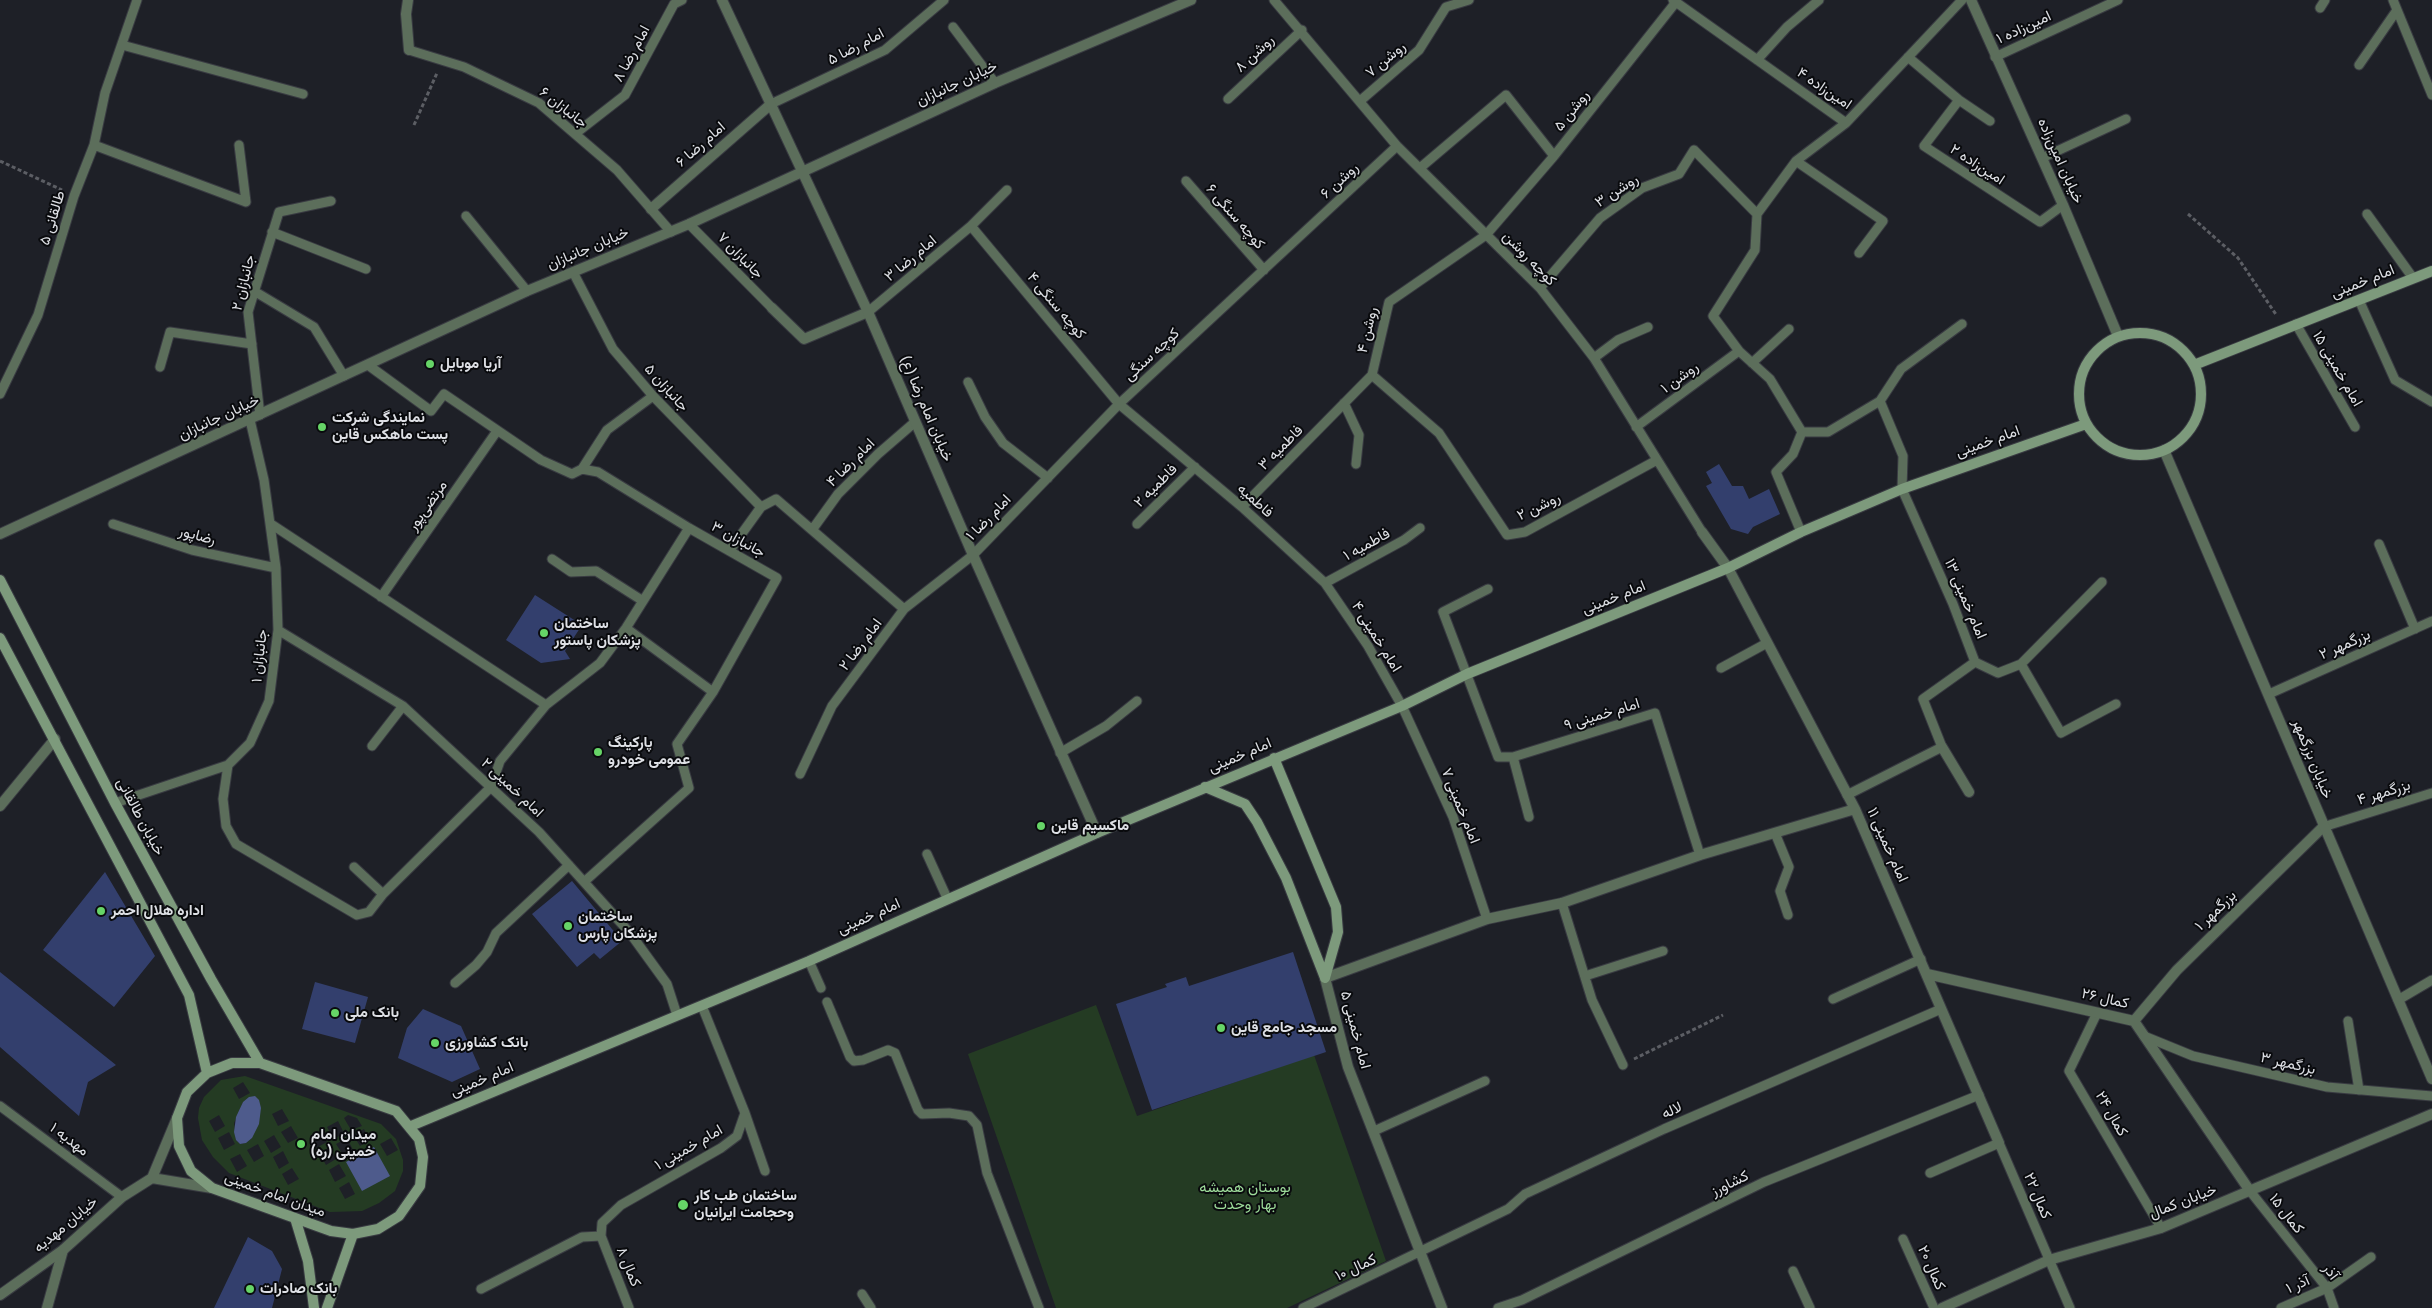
<!DOCTYPE html>
<meta charset="utf-8">
<style>
body{margin:0}
canvas{display:block;background:#1e2027}
</style>
<canvas width="2432" height="1308"></canvas>
<script>
const ctx = document.querySelector('canvas').getContext('2d');
ctx.lineJoin = 'round';
function paint(path, color) { ctx.fillStyle = color; ctx.fill(path, 'evenodd'); }
const poly = rows => new Path2D(rows.map(r => 'M' + r).join(''));
function trace(path, color, width, dash) { ctx.strokeStyle = color; ctx.lineWidth = width; ctx.lineCap = dash ? 'butt' : 'round'; ctx.setLineDash(dash || []); ctx.stroke(path); }
function write(font, color, halo, rows, align = 'center') {
  ctx.font = font + ' "Varela Round",Vazirmatn,sans-serif'; ctx.lineWidth = 4; ctx.setLineDash([]); ctx.textBaseline = 'middle'; ctx.strokeStyle = halo; ctx.fillStyle = color; for (const [text, x, y, turn = 0] of rows) {
    ctx.save(); ctx.translate(x, y); ctx.rotate((+turn || 0) * Math.PI / 180); ctx.textAlign = isNaN(turn) ? turn : align; if (halo) ctx.strokeText(text, 0, 0); ctx.fillText(text, 0, 0); ctx.restore();
  }
}
paint(poly([
 [1096,1005,1137,1116,1314,1055,1386,1261,1287,1308,1056,1308,968,1054],
 [245,1076,381,1124,396,1139,403,1160,403,1171,395,1191,379,1203,362,1211,330,1212,229,1173,213,1157,202,1140,198,1118,199,1108,204,1097,221,1080],
 [243,1082,250,1093,239,1099,233,1088],
 [243,1102,252,1138,246,1143,240,1144,236,1140,234,1123],
 [282,1109,289,1121,278,1126,272,1114],
 [219,1115,225,1126,215,1132,209,1121],
 [348,1115,357,1118,362,1126,351,1130,344,1118],
 [338,1121,344,1133,334,1139,327,1127],
 [291,1126,298,1138,288,1143,281,1132],
 [364,1129,370,1140,360,1146,353,1135],
 [321,1131,327,1142,316,1148,310,1137],
 [229,1132,235,1144,224,1150,218,1138],
 [274,1135,281,1147,271,1153,264,1141],
 [347,1138,353,1150,343,1155,336,1144],
 [391,1138,398,1150,387,1156,380,1144],
 [258,1144,264,1156,254,1162,247,1150],
 [330,1147,336,1159,326,1165,319,1153],
 [283,1151,289,1163,279,1169,273,1157],
 [240,1154,247,1166,237,1172,230,1159],
 [339,1164,346,1176,335,1182,329,1170],
 [292,1168,299,1179,288,1185,282,1174],
 [349,1182,355,1194,345,1199,339,1188]
]), '#243b23');
paint(poly([
 [255,1096,259,1100,261,1108,259,1124,252,1138,246,1143,240,1144,236,1140,234,1132,236,1117,243,1102,249,1097],
 [374,1147,390,1176,362,1191,346,1162]
]), '#4e5b8c');
paint(poly([
 [1719,464,1732,486,1743,486,1749,499,1769,489,1780,514,1753,527,1748,534,1731,529,1706,486,1712,483,1706,472],
 [535,595,582,625,565,651,570,659,541,663,506,640],
 [105,872,155,956,114,1007,43,950],
 [572,881,622,941,600,959,594,953,577,967,532,914],
 [1293,952,1326,1052,1152,1110,1116,1004,1167,987,1165,984,1186,977,1189,986],
 [0,972,116,1065,88,1082,79,1116,0,1047],
 [315,982,368,997,355,1043,302,1029],
 [423,1009,461,1026,480,1069,452,1082,398,1058,407,1028],
 [248,1237,272,1251,282,1269,272,1308,214,1308]
]), '#333f6d');
const service = poly([
 [1274,0,1397,146,1540,288,1594,358,1702,532],
 [1673,0,1846,123,1962,0],
 [2393,0,2432,95],
 [2320,8,2325,0],
 [953,27,995,83],
 [122,45,303,94],
 [409,50,464,67,539,103,617,170,671,232],
 [1908,57,1959,100,1990,121],
 [1995,57,2118,0],
 [1757,60,1787,27,1819,0],
 [2359,65,2397,10],
 [1228,99,1302,30],
 [1959,100,1924,146,2040,222,2063,205],
 [1360,101,1419,50,1446,7,1469,0],
 [771,104,885,50,944,0],
 [1846,123,1796,161,1757,214,1755,250,1713,316,1739,351,1770,379,1802,432,1828,432,1880,401,1901,369,1962,324],
 [575,134,625,95,674,4,682,0],
 [94,145,246,202,239,145],
 [2042,158,2126,119],
 [1796,161,1883,221,1859,253],
 [1420,168,1506,95,1554,156],
 [1186,181,1264,270],
 [2367,214,2413,278],
 [466,216,527,291],
 [689,224,772,308],
 [971,226,1119,404,1242,507,1325,583,1368,646,1402,706,1453,817,1487,919],
 [272,232,366,269],
 [573,272,613,349,653,396,761,507],
 [1540,288,1600,218,1642,188,1679,174,1694,150,1757,214],
 [254,291,314,327,344,376],
 [2359,300,2395,380,2432,402],
 [868,312,971,226,1007,190],
 [2296,324,2355,427],
 [1594,358,1618,340,1648,327],
 [1752,363,1789,329],
 [368,365,431,411,444,394,541,460,572,474,582,469,598,472,689,528,777,578,713,692,677,744,689,788,584,882],
 [160,367,170,332,252,344],
 [1372,375,1439,433,1507,535,1525,532,1657,460],
 [968,382,985,417,1003,443,1048,478],
 [0,394,38,315,74,196,94,145,105,93,137,0],
 [1344,403,1359,435,1356,464],
 [260,415,248,312,279,212,331,201],
 [1636,427,1739,351],
 [582,469,607,430,653,396],
 [1242,507,1372,375,1389,302,1486,235,1554,156,1676,2],
 [113,524,192,550,276,568],
 [271,524,546,705],
 [1137,524,1195,467],
 [812,530,838,494,878,454,915,422],
 [1801,532,1776,472,1793,454,1802,432],
 [2379,544,2415,629],
 [730,550,761,507,776,499,904,609],
 [552,559,571,572,596,571,643,601],
 [1325,583,1404,540,1420,528],
 [1488,589,1443,612,1498,757,1513,757,1655,713,1700,855],
 [381,597,497,431],
 [626,628,713,692],
 [278,630,403,706,539,832,630,933,667,984,677,1015],
 [1975,662,1998,673,2021,664,2102,582],
 [2021,664,2061,733,2116,704],
 [1721,668,1767,643],
 [2269,694,2432,621],
 [372,746,403,706],
 [1060,753,1106,726,1137,701],
 [1513,757,1529,817],
 [228,765,223,799,226,826,236,844,357,915,369,912,383,894,491,787,500,761,546,705,600,663,626,628,689,528],
 [800,774,832,706,904,609,973,555,1119,404,1397,146],
 [1847,795,1942,747,1923,699,1975,662,1953,604,1902,489,1903,456,1880,401],
 [115,803,228,765,250,743,269,701,278,630,276,568,264,480,250,420],
 [2323,827,2432,793],
 [1775,833,1789,867,1780,891,1788,915],
 [927,854,947,898],
 [354,867,383,894],
 [1562,903,1592,1000,1623,1065],
 [809,961,821,988],
 [1585,976,1663,951],
 [455,983,476,965,487,952,496,933,569,865],
 [1833,999,1921,959],
 [2398,1000,2432,980],
 [827,1002,850,1057,854,1061,863,1060,888,1050,895,1053,918,1110,922,1114,949,1113,969,1116,977,1125,987,1173,1039,1308],
 [2097,1013,2069,1071,2161,1228],
 [2348,1021,2359,1090],
 [2144,1036,2193,1056,2327,1087,2432,1096],
 [0,1106,122,1197],
 [745,1113,765,1171],
 [1374,1131,1485,1081],
 [1930,1173,1999,1143,2070,1308],
 [2250,1191,2327,1288,2334,1308],
 [1903,1239,1934,1308],
 [1793,1271,1810,1308],
 [481,1289,582,1237,601,1236],
 [862,1294,871,1308],
 [629,1308,601,1236,602,1223,621,1205,721,1148,737,1136,745,1113,702,1006],
 [1303,1308,1508,1209,1525,1194,1664,1129,1941,1009],
 [1498,1308,1522,1300,1764,1182,1979,1095],
 [2281,1308,2327,1288,2371,1257]
]);
const minor = poly([
 [408,0,406,14,409,50],
 [651,209,771,104],
 [772,308,804,339,868,312],
 [1702,532,1728,568,1855,809,1999,1143],
 [1942,747,1969,792],
 [1927,974,2134,1021,2250,1191],
 [1325,978,1487,919,1562,903,1700,855,1855,809],
 [2134,1021,2177,970,2323,827],
 [47,1308,63,1250]
]);
const tertiary = poly([
 [722,0,868,312,973,555,1097,833],
 [1971,0,2063,205,2118,336],
 [2164,450,2432,1079],
 [0,534,527,291,689,224,995,83,1191,0],
 [0,806,55,739],
 [1325,978,1348,1067,1442,1308],
 [152,1178,177,1118],
 [152,1178,212,1188],
 [0,1295,63,1250,122,1197,152,1178],
 [1942,1308,2049,1260,2161,1228,2432,1114]
]);
const secondary = poly([
 '2079 394a61 61 0 1 1 122 0a61 61 0 1 1-122 0Z',
 [2194,365,2432,271],
 [0,580,115,803,211,979,260,1063],
 [0,638,189,995,207,1073],
 [1274,758,1336,907,1338,932,1325,978],
 [1205,787,1245,804,1257,822,1286,878,1325,978],
 [232,1063,260,1063,396,1111,419,1139,423,1157,420,1186,399,1216,378,1229,353,1234,331,1231,212,1188,191,1171,179,1146,177,1118,187,1092,207,1073,232,1063],
 [411,1126,809,961,1097,833,1402,706,1467,674,1728,568,1801,532,1902,489,2086,424],
 [295,1218,308,1261,314,1308],
 [327,1308,353,1234]
]);
trace(service, '#393b42', 11);
trace(minor, '#393b42', 12);
trace(tertiary, '#393b42', 12);
trace(secondary, '#393b42', 12);
trace(poly([
 [414,125,437,73],
 [0,161,62,190],
 [2188,214,2238,258,2277,316],
 [1634,1059,1723,1015]
]), '#5c5e64', 3, [4, 2.5]);
trace(service, '#5c6e5b', 9);
trace(minor, '#5c6e5b', 10);
trace(tertiary, '#5c6e5b', 10);
trace(secondary, '#7d9a7c', 10);
for (const [x, y, r, color] of [
 [430,364,5,"#66d467"],
 [322,427,5,"#66d467"],
 [544,633,5,"#66d467"],
 [598,752,5,"#66d467"],
 [1041,826,5,"#66d467"],
 [101,911,5,"#66d467"],
 [568,926,5,"#66d467"],
 [335,1013,5,"#66d467"],
 [1221,1028,5,"#66d467"],
 [435,1043,5,"#66d467"],
 [301,1144,5,"#66d467"],
 [683,1205,6,"#66d467"],
 [250,1289,5,"#66d467"]
]) { const dot = new Path2D(); dot.arc(x, y, r, 0, 2 * Math.PI); ctx.fillStyle = color; ctx.fill(dot); trace(dot, '#090a0d', 2); }
write('15px', '#dee0e5', '#090a0d', [
 ["امین‌زاده ۱",2024,28,-25],
 ["امام رضا ۵",856,47,-28],
 ["امام رضا ۸",632,54,-62],
 ["روشن ۸",1255,54,-43],
 ["روشن ۷",1386,60,-40],
 ["خیابان جانبازان",957,84,-25],
 ["امین‌زاده ۴",1824,89,34],
 ["جانبازان ۶",563,108,38],
 ["روشن ۵",1572,111,-52],
 ["امام رضا ۶",701,145,-41],
 ["خیابان امین‌زاده",2060,161,66],
 ["امین‌زاده ۲",1977,165,33],
 ["روشن ۶",1340,181,-43],
 ["روشن ۳",1617,191,-33],
 ["کوچه سنگی ۶",1235,217,49],
 ["طالقانی ۵",53,218,-73],
 ["خیابان جانبازان",588,249,-23],
 ["جانبازان ۷",740,256,45],
 ["امام رضا ۳",911,259,-40],
 ["کوچه روشن",1529,259,46],
 ["امام خمینی",2363,282,-22],
 ["جانبازان ۲",244,283,-76],
 ["کوچه سنگی ۴",1056,306,50],
 ["روشن ۴",1368,330,-77],
 ["کوچه سنگی",1152,355,-43],
 ["امام خمینی ۱۵",2337,369,60],
 ["روشن ۱",1680,378,-36],
 ["جانبازان ۵",666,388,48],
 ["خیابان امام رضا (ع)",926,409,67],
 ["خیابان جانبازان",219,418,-25],
 ["امام خمینی",1988,442,-20],
 ["فاطمیه ۳",1281,448,-45],
 ["امام رضا ۴",851,463,-45],
 ["فاطمیه ۲",1156,486,-45],
 ["فاطمیه",1255,501,42],
 ["مرتضی‌پور",428,506,-55],
 ["روشن ۲",1539,507,-26],
 ["امام رضا ۱",989,518,-46],
 ["رضاپور",197,536,15],
 ["جانبازان ۳",738,540,29],
 ["فاطمیه ۱",1367,545,-29],
 ["امام خمینی",1614,598,-22],
 ["امام خمینی ۱۳",1965,599,67],
 ["امام خمینی ۴",1376,637,58],
 ["امام رضا ۲",861,645,-53],
 ["بزرگمهر ۲",2345,645,-24],
 ["جانبازان ۱",260,656,-84],
 ["امام خمینی ۹",1602,715,-17],
 ["امام خمینی",1240,756,-23],
 ["خیابان بزرگمهر",2312,759,68],
 ["امام خمینی ۲",512,788,43],
 ["بزرگمهر ۴",2384,793,-17],
 ["امام خمینی ۷",1460,806,68],
 ["خیابان طالقانی",140,817,62],
 ["امام خمینی ۱۱",1887,845,66],
 ["بزرگمهر ۱",2216,911,-44],
 ["امام خمینی",869,917,-24],
 ["کمال ۲۶",2105,999,13],
 ["امام خمینی ۵",1355,1030,75],
 ["بزرگمهر ۳",2288,1064,13],
 ["امام خمینی",482,1080,-23],
 ["لاله",1672,1111,-24],
 ["کمال ۲۴",2111,1114,60],
 ["مهدیه ۱",69,1140,37],
 ["امام خمینی ۱",689,1148,-30],
 ["کشاورز",1730,1184,-26],
 ["میدان امام خمینی",275,1195,20],
 ["کمال ۲۲",2037,1196,67],
 ["خیابان کمال",2183,1202,-21],
 ["کمال ۱۵",2286,1214,52],
 ["خیابان مهدیه",66,1225,-40],
 ["کمال ۸",628,1267,68],
 ["کمال ۱۰",1356,1268,-25],
 ["کمال ۲۰",1931,1268,66],
 ["آذر",2330,1272,54],
 ["آذر ۱",2298,1285,-24]
]);
write('bold 15px', '#dee0e5', '#090a0d', [
 ["آریا موبایل",440,364],
 ["نمایندگی شرکت",332,418],
 ["پست ماهکس قاین",332,435],
 ["ساختمان",554,624],
 ["پزشکان پاستور",554,641],
 ["پارکینگ",608,743],
 ["عمومی خودرو",608,760],
 ["ماکسیم قاین",1051,826],
 ["اداره هلال احمر",111,911],
 ["ساختمان",578,917],
 ["پزشکان پارس",578,934],
 ["بانک ملی",345,1013],
 ["مسجد جامع قاین",1231,1028],
 ["بانک کشاورزی",445,1043],
 ["میدان امام",311,1135],
 ["خمینی (ره)",311,1152],
 ["ساختمان طب کار",694,1196],
 ["و‌حجامت ایرانیان",694,1213],
 ["بانک صادرات",260,1289]
], 'left');
write('15px', '#9ddc9a', '#090a0d', [
 ["بوستان همیشه",1245,1188],
 ["بهار وحدت",1245,1205]
]);
</script>
